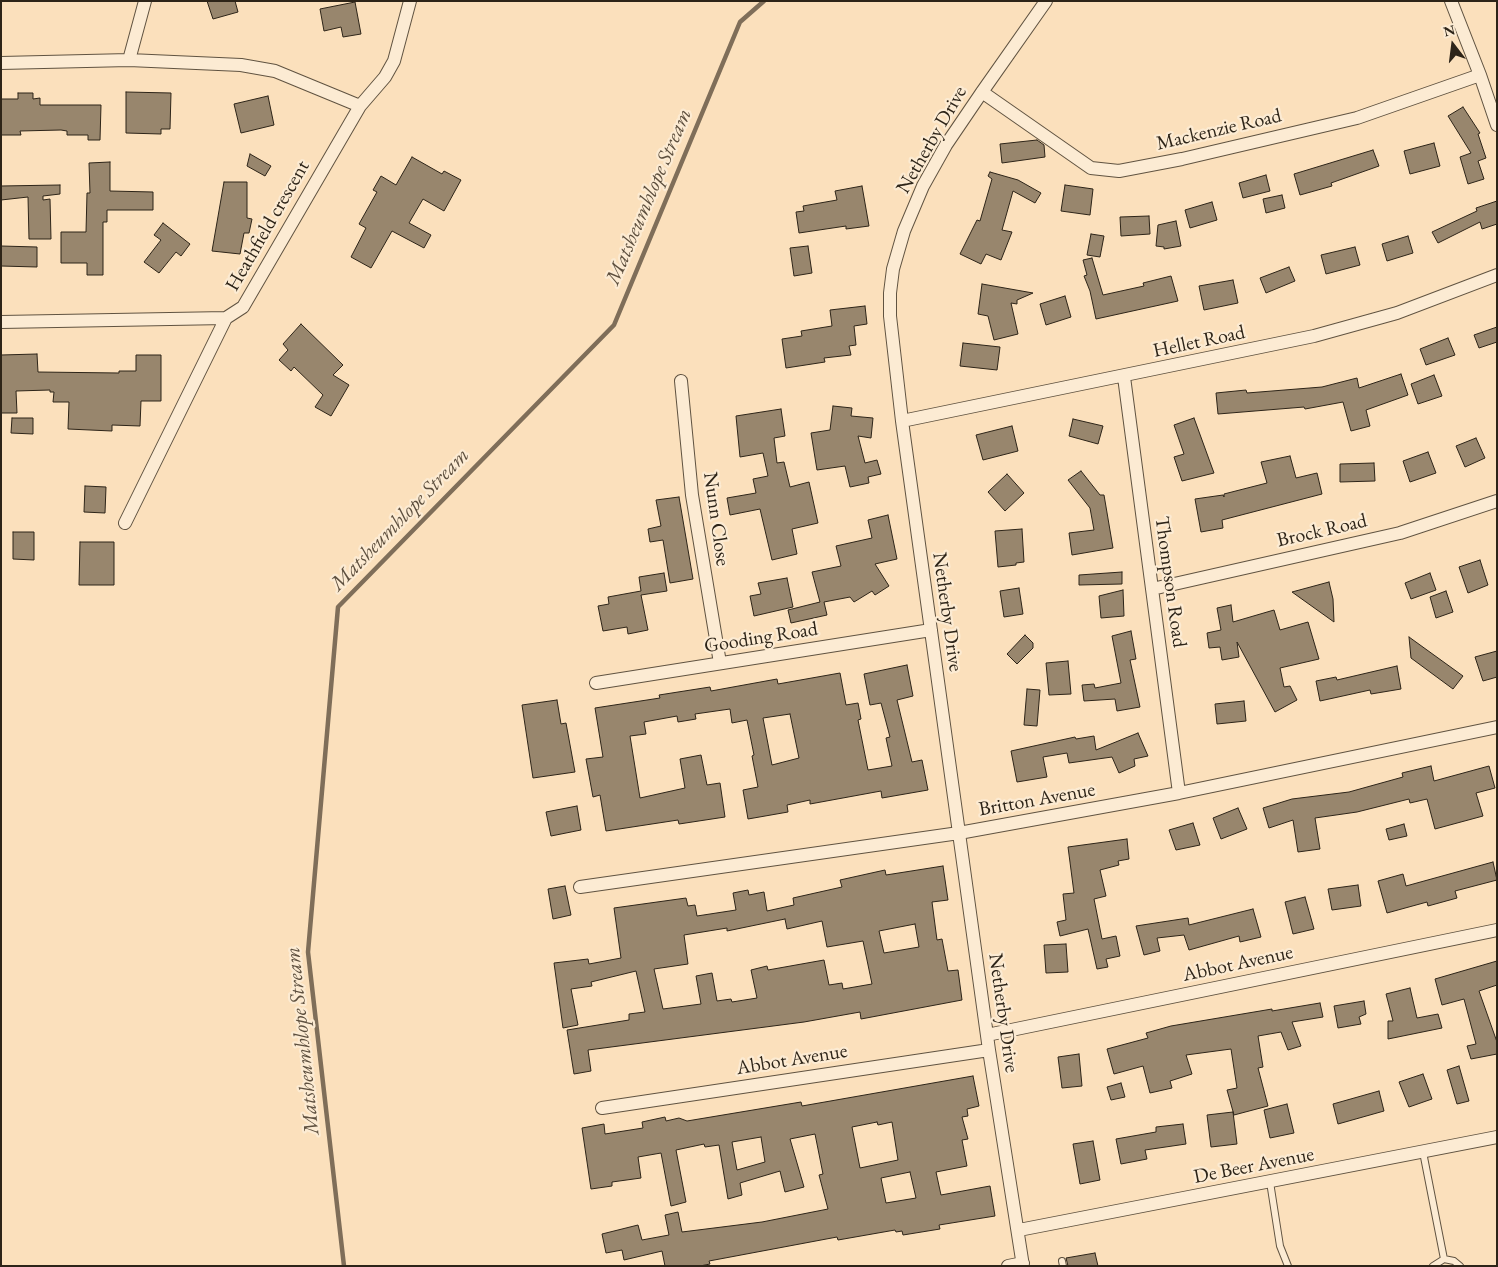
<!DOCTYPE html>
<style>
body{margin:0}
#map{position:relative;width:1498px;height:1267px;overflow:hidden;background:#fbe0bc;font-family:"EB Garamond",serif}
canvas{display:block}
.frame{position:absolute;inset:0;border:2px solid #2d2418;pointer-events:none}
.north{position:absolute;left:1428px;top:20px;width:50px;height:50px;-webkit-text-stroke:4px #fcebd3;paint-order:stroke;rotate:345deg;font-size:14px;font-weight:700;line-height:20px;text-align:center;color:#2d2418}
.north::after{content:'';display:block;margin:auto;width:18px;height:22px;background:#2d2418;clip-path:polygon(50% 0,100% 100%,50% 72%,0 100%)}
</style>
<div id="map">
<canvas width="1498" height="1267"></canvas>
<div class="frame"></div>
<div class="north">N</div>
</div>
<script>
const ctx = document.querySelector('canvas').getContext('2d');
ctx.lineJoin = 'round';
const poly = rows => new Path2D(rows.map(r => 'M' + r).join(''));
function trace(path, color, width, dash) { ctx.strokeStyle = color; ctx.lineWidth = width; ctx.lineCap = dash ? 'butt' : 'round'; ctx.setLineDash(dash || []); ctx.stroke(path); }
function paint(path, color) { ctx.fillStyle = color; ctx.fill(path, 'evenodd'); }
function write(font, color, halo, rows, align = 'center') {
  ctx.font = font + ' "EB Garamond",serif'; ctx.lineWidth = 4.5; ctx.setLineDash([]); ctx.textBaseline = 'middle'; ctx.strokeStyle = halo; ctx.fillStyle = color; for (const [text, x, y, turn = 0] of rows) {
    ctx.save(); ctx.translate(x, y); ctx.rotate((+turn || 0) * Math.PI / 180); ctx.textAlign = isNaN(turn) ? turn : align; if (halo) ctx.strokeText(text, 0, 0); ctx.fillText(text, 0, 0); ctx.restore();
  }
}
trace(poly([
 [344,1266,308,952,338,607,614,325,740,22,764,1]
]), '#7f6e59', 4.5);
const building = poly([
 [207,1,235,1,238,12,213,19,207,1],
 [355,2,361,34,343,37,341,27,324,31,320,9,355,2],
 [126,92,171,93,170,129,161,129,161,134,126,133,126,92],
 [18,93,33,93,33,99,40,98,40,105,101,105,100,140,88,140,88,135,67,135,67,131,61,130,20,131,21,135,1,135,1,99,18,99,18,93],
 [268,96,274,125,241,133,234,104,268,96],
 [1463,107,1480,133,1478,134,1486,158,1478,161,1484,179,1468,184,1460,157,1471,153,1448,116,1463,107],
 [1037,140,1044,145,1045,157,1002,163,1000,144,1037,140],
 [1434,143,1440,166,1410,174,1404,151,1434,143],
 [1373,150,1379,166,1331,183,1332,186,1300,195,1294,174,1373,150],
 [250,154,271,166,265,176,247,166,250,154],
 [412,157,442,174,444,171,461,180,444,211,423,199,409,223,431,235,424,248,392,231,371,268,351,257,366,228,359,224,377,192,373,190,381,176,396,185,412,157],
 [110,162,110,191,153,192,153,210,107,210,107,222,103,222,103,275,87,275,87,263,61,263,61,232,86,232,87,193,90,193,89,163,110,162],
 [990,172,1018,180,1041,193,1035,203,1013,191,1002,230,1012,232,1001,260,986,254,981,264,960,254,977,220,980,221,992,179,988,176,990,172],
 [1266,175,1270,191,1243,198,1239,183,1266,175],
 [224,182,247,182,247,218,252,219,249,233,244,233,240,254,212,251,224,182],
 [60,185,60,194,43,196,43,200,50,199,51,239,29,239,28,197,1,200,1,186,60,185],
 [1065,185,1093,189,1090,215,1061,211,1065,185],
 [862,186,869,226,846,229,846,226,799,233,796,212,804,211,803,206,837,200,835,191,862,186],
 [1282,195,1285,208,1266,213,1263,199,1282,195],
 [1497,201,1497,224,1482,229,1480,222,1438,243,1432,232,1477,211,1476,208,1497,201],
 [1212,202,1217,220,1190,228,1185,210,1212,202],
 [1149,216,1150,234,1121,236,1120,217,1149,216],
 [1176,221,1181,246,1164,249,1164,247,1156,246,1158,225,1176,221],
 [163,223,190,244,181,256,176,252,159,273,144,262,161,240,154,235,163,223],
 [1091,234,1104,236,1100,257,1087,255,1091,234],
 [1408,236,1413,253,1387,261,1382,244,1408,236],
 [1,246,37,247,37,267,1,266,1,246],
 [808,246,812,273,794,276,790,248,808,246],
 [1355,247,1360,265,1326,274,1321,255,1355,247],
 [1092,258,1103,295,1144,286,1143,283,1171,276,1178,301,1096,319,1090,291,1084,276,1087,275,1083,260,1092,258],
 [1289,267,1295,281,1266,293,1260,278,1289,267],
 [1233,280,1238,303,1204,310,1199,286,1233,280],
 [982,284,1033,293,1017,300,1017,304,1011,303,1018,334,994,340,988,316,978,314,982,284],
 [1065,296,1071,317,1046,325,1040,304,1065,296],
 [865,306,867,324,854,326,856,345,849,346,851,355,824,358,825,362,786,368,782,339,802,336,801,331,832,326,830,310,865,306],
 [301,324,343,365,333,375,349,385,331,416,315,407,323,395,294,367,291,371,279,360,288,350,283,344,301,324],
 [1497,327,1497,342,1479,348,1474,335,1497,327],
 [1448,338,1455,355,1426,365,1420,349,1448,338],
 [963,343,1000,347,997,370,960,366,963,343],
 [37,354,38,372,119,373,119,371,136,371,136,355,161,355,161,401,141,401,140,426,112,425,112,431,68,429,69,402,53,402,54,392,50,392,50,390,16,391,17,413,1,413,1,355,37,354],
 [1401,374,1408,395,1366,410,1370,426,1351,431,1343,402,1305,409,1304,407,1218,414,1216,393,1246,390,1247,393,1322,387,1357,378,1359,388,1401,374],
 [1434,375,1442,396,1418,404,1411,384,1434,375],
 [833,406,852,408,851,416,873,418,871,438,858,436,865,463,877,460,881,474,868,477,869,483,850,487,845,466,817,470,811,433,830,430,833,406],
 [781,409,785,436,774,438,777,463,784,462,790,487,809,482,818,523,792,529,797,554,772,560,760,509,730,515,727,498,756,493,753,479,768,476,763,453,740,457,736,416,781,409],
 [12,418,33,418,33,434,11,433,12,418],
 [1194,418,1214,473,1182,481,1174,457,1184,454,1174,425,1194,418],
 [1073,419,1103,426,1098,444,1069,436,1073,419],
 [1012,426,1018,451,983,460,976,435,1012,426],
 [1476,438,1485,458,1465,467,1456,446,1476,438],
 [1428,452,1436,473,1410,482,1403,461,1428,452],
 [1290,456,1296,478,1317,473,1322,494,1222,520,1223,528,1201,532,1195,499,1223,495,1224,497,1224,494,1267,483,1261,462,1290,456],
 [1374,463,1375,481,1340,482,1340,464,1374,463],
 [1081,471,1100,495,1104,495,1113,548,1072,555,1069,533,1094,530,1090,508,1068,480,1081,471],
 [1007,474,1024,493,1005,511,988,492,1007,474],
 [85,486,106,487,105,513,84,512,85,486],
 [679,497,693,579,670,583,663,540,650,542,648,529,661,526,656,500,679,497],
 [888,515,897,559,875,564,889,586,875,595,872,591,854,602,850,597,824,602,827,615,791,623,788,610,820,602,812,572,841,566,836,546,872,538,868,520,888,515],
 [1022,529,1024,562,1016,563,1016,565,998,567,995,531,1022,529],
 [13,532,34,532,34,560,13,559,13,532],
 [80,542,114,542,114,585,79,585,80,542],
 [1480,560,1488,585,1468,593,1459,567,1480,560],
 [1122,572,1122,584,1079,585,1079,575,1122,572],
 [664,573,667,591,641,595,648,630,628,634,627,627,603,631,598,606,609,604,608,597,641,591,639,577,664,573],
 [1430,573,1436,590,1411,599,1405,583,1430,573],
 [787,578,793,607,754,616,750,596,761,594,758,583,787,578],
 [1329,582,1333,599,1334,622,1292,592,1329,582],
 [1019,588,1023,614,1004,617,1000,591,1019,588],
 [1123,590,1124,616,1101,618,1099,596,1123,590],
 [1446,591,1453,612,1436,618,1430,597,1446,591],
 [1231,605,1233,622,1274,610,1280,630,1308,622,1319,659,1280,668,1284,687,1290,686,1297,700,1275,712,1237,642,1239,657,1222,660,1220,647,1209,648,1207,633,1221,630,1217,608,1231,605],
 [1131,631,1136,659,1130,660,1140,707,1117,711,1115,699,1084,701,1082,685,1094,684,1095,688,1121,683,1112,636,1131,631],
 [1025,635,1033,643,1033,648,1017,664,1007,654,1025,635],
 [1409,637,1463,676,1453,689,1411,658,1409,637],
 [1497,651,1497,677,1483,681,1475,657,1497,651],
 [1068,661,1071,694,1049,695,1046,663,1068,661],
 [907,665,913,696,897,700,912,762,922,760,928,790,882,798,881,791,810,804,810,800,787,805,788,812,748,819,743,790,758,787,752,756,754,755,747,720,732,723,730,709,695,714,696,719,678,722,677,716,644,722,646,734,630,736,640,798,685,788,680,759,701,755,707,785,720,783,725,817,679,824,678,820,606,831,600,795,593,797,586,759,603,757,595,708,660,698,659,695,710,687,711,691,777,679,778,684,840,673,846,705,858,703,861,719,858,720,868,770,892,766,886,738,890,737,881,703,870,705,864,674,907,665],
 [790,714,799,758,772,765,763,718,790,714],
 [1397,666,1401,689,1371,694,1370,690,1320,701,1316,681,1336,677,1337,680,1397,666],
 [1027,689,1040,690,1037,726,1024,725,1027,689],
 [557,700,561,724,566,723,575,772,533,778,522,705,557,700],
 [1244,701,1246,721,1217,724,1215,704,1244,701],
 [1138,733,1148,756,1134,759,1135,766,1119,773,1112,757,1069,763,1067,753,1043,757,1047,777,1017,782,1011,751,1075,737,1076,739,1094,736,1096,750,1138,733],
 [1431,766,1434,781,1489,766,1495,788,1476,793,1483,816,1435,829,1427,799,1410,803,1409,799,1357,812,1315,818,1320,849,1298,852,1293,820,1269,828,1263,808,1292,799,1349,792,1403,777,1402,773,1431,766],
 [577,806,581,830,551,836,546,812,577,806],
 [1238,808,1247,829,1221,839,1213,818,1238,808],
 [1193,823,1200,845,1176,850,1169,830,1193,823],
 [1404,824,1407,836,1389,840,1386,829,1404,824],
 [1127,839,1129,859,1118,861,1119,865,1100,870,1106,896,1094,899,1102,939,1116,936,1120,956,1106,959,1108,967,1097,969,1088,929,1060,936,1057,922,1066,920,1063,894,1074,893,1068,847,1127,839],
 [1493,862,1497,880,1455,891,1457,898,1428,906,1427,902,1387,913,1378,881,1403,874,1406,886,1493,862],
 [943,866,948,900,932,902,937,940,942,939,948,971,958,970,962,1000,861,1019,860,1012,804,1022,588,1050,591,1071,574,1074,567,1030,629,1020,629,1014,645,1012,636,971,591,982,592,986,571,989,578,1025,563,1028,554,963,588,959,589,964,621,958,614,908,686,898,688,906,695,905,697,916,736,910,733,893,748,890,749,895,764,892,767,911,794,905,793,898,842,887,840,880,885,870,886,875,943,866],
 [785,919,787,929,822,921,827,947,863,941,872,984,843,989,842,983,829,985,824,960,768,970,767,966,751,970,757,998,732,1002,731,999,717,1001,712,973,696,976,701,1004,663,1009,654,969,688,964,684,935,727,928,727,931,785,919],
 [915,924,919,947,884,953,879,931,915,924],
 [1358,885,1361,906,1332,910,1328,889,1358,885],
 [565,886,571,915,553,919,548,889,565,886],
 [1305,897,1314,929,1293,934,1285,902,1305,897],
 [1253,909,1261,937,1240,942,1239,936,1189,950,1184,935,1157,938,1160,951,1144,955,1136,926,1188,918,1189,925,1253,909],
 [1066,944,1068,972,1046,973,1044,945,1066,944],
 [1497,961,1497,985,1479,991,1497,1042,1497,1054,1471,1059,1467,1046,1476,1044,1464,999,1442,1005,1435,979,1497,961],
 [1410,988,1417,1018,1438,1014,1442,1028,1388,1039,1388,1021,1393,1021,1386,994,1410,988],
 [1364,1001,1366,1014,1359,1017,1361,1024,1338,1028,1334,1006,1364,1001],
 [1320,1003,1323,1017,1292,1022,1301,1046,1288,1050,1281,1032,1258,1036,1263,1067,1258,1068,1268,1106,1234,1115,1227,1090,1237,1088,1231,1049,1186,1055,1192,1074,1170,1081,1172,1088,1150,1093,1143,1066,1114,1074,1107,1049,1148,1038,1146,1033,1171,1026,1272,1009,1272,1011,1320,1003],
 [1079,1054,1082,1086,1062,1088,1058,1057,1079,1054],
 [1459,1066,1469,1101,1457,1104,1447,1070,1459,1066],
 [1423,1074,1432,1099,1409,1107,1399,1082,1423,1074],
 [973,1076,979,1106,967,1109,968,1116,962,1117,968,1139,962,1140,967,1166,936,1172,941,1195,990,1186,995,1216,939,1225,940,1229,903,1235,902,1231,896,1232,895,1230,838,1240,837,1237,709,1261,710,1264,700,1266,665,1266,662,1251,624,1260,622,1250,606,1253,602,1234,638,1225,642,1240,669,1235,665,1215,678,1212,682,1232,762,1222,828,1209,819,1175,823,1174,815,1134,790,1139,804,1187,785,1192,780,1171,740,1183,742,1195,728,1199,719,1145,705,1147,704,1144,676,1150,686,1202,671,1206,661,1153,638,1157,641,1178,612,1182,612,1186,591,1189,582,1128,604,1124,605,1134,643,1128,642,1122,665,1117,666,1121,679,1118,687,1121,801,1102,802,1106,973,1076],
 [877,1122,878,1125,892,1122,898,1160,860,1168,852,1127,877,1122],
 [761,1137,765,1162,737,1170,732,1142,761,1137],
 [910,1172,916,1198,886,1203,881,1178,910,1172],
 [1121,1083,1125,1097,1111,1100,1107,1087,1121,1083],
 [1379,1091,1384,1111,1338,1124,1333,1104,1379,1091],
 [1287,1104,1294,1133,1270,1138,1264,1110,1287,1104],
 [1233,1112,1237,1144,1211,1147,1207,1115,1233,1112],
 [1183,1124,1186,1144,1145,1150,1147,1159,1121,1164,1116,1139,1156,1132,1156,1127,1183,1124],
 [1093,1141,1100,1180,1080,1184,1073,1144,1093,1141],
 [1095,1253,1098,1266,1068,1266,1066,1258,1095,1253]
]);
paint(building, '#98866d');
trace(building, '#2d2418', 1);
const service = poly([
 [1423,1152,1444,1259],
 [1270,1182,1280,1246,1288,1266],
 [1062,1261,1063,1266],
 [1433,1266,1444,1259,1454,1261,1460,1266]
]);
const minor = poly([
 [1451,1,1480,75,1497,125],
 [129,60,145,1],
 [1,63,129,60,241,65,275,71,360,106],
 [982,92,1091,168,1119,171,1182,159,1357,118,1480,75],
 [1,322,226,318,243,307,360,106,385,77,394,61,410,1],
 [1124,377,1179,793],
 [681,381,692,495,720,663],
 [902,421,1314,336,1397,313,1497,275],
 [125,523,226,318],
 [1152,589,1400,533,1497,501],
 [596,683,931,630],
 [580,887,959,833,1179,793,1497,727],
 [987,1035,1497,930],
 [602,1108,989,1050],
 [1019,1230,1497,1137],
 [1008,1266,1023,1263],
 [1023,1266,989,1050,902,421,890,316,890,293,893,269,904,231,923,186,946,145,982,92,1046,1]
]);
trace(service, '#605341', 8);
trace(minor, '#605341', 14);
trace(service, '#fcebd3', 6);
trace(minor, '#fcebd3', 12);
write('20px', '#2d2418', '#fcebd3', [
 ["Mackenzie Road",1219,130,-13],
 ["Netherby Drive",932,140,-60],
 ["Heathfield crescent",268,226,-60],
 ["Hellet Road",1199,342,-12],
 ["Nunn Close",716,519,82],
 ["Brock Road",1322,531,-13],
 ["Thompson Road",1170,582,82],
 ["Netherby Drive",947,612,82],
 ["Gooding Road",761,638,-9],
 ["Britton Avenue",1037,800,-10],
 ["Abbot Avenue",1238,964,-12],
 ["Netherby Drive",1003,1013,82],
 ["Abbot Avenue",792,1060,-9],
 ["De Beer Avenue",1254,1166,-11]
]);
write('italic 21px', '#5d4f3e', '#fcebd3', [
 ["Matsheumhlope Stream",649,197,-67],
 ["Matsheumhlope Stream",400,520,-46],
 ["Matsheumhlope Stream",303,1041,-96]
]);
</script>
